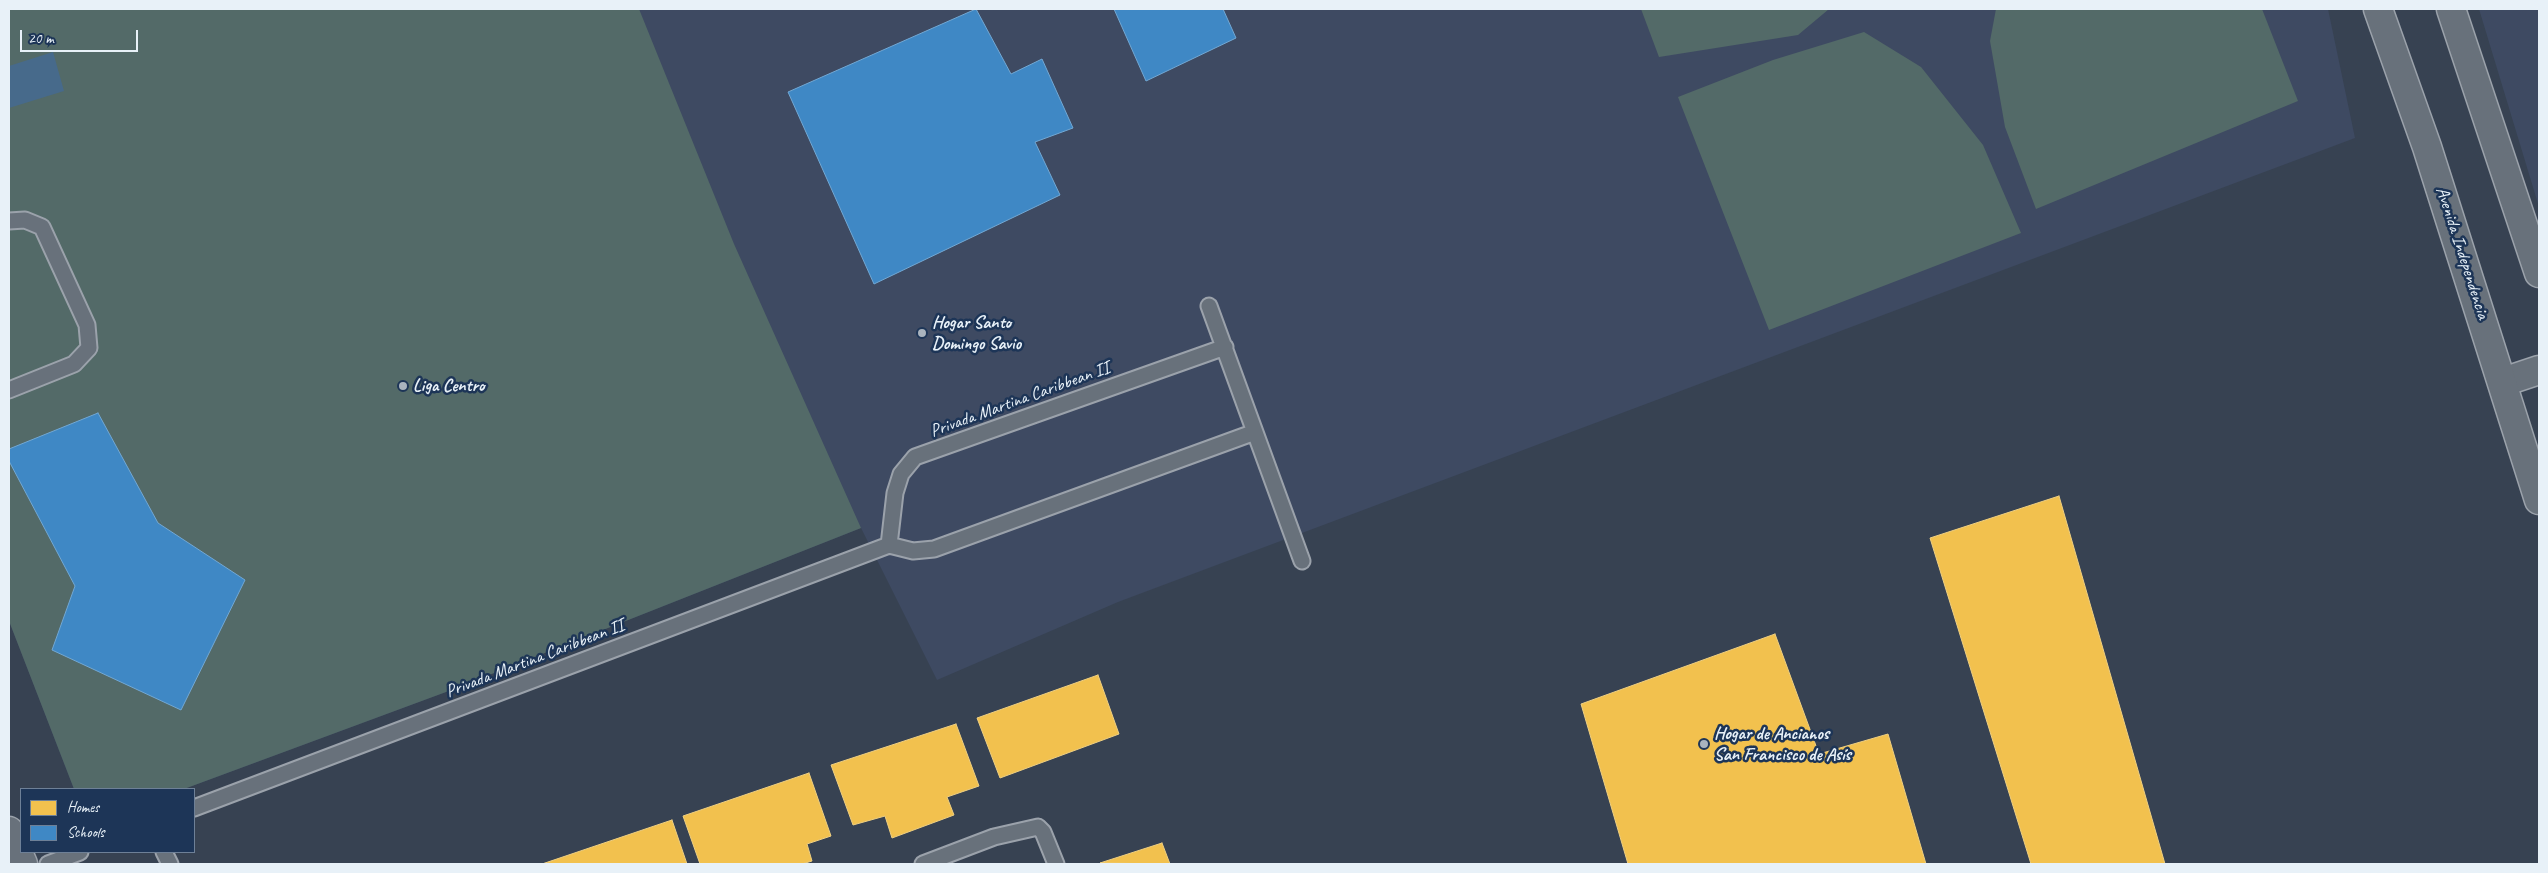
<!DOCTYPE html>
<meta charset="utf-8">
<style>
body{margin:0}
#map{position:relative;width:2548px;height:873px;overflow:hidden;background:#374252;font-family:Caveat,sans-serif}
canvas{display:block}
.frame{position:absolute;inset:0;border:10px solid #e8f1f8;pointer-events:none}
.legend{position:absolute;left:20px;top:788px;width:175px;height:65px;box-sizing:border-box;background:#1d3557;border:1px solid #6e8097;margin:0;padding:6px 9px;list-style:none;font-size:15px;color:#e8f1f8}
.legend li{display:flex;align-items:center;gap:10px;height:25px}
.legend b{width:25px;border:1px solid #6e8097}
.scale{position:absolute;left:20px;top:30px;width:118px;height:22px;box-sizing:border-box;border:2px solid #e8f1f8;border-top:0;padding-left:6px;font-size:15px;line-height:18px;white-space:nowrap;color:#e8f1f8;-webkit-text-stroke:4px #1d3557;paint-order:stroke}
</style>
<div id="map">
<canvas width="2548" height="873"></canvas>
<div class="frame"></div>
<ul class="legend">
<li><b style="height:14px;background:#f2c14e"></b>Homes</li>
<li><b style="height:14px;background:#3f88c5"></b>Schools</li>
</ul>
<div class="scale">20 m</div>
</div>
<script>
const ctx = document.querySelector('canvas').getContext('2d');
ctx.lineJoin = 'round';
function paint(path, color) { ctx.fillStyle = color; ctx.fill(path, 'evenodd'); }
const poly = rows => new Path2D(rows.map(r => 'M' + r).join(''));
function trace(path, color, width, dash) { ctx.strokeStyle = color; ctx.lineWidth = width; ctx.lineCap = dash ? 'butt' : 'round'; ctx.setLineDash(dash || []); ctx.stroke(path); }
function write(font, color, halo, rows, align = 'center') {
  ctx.font = font + ' Caveat,sans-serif'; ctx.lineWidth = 5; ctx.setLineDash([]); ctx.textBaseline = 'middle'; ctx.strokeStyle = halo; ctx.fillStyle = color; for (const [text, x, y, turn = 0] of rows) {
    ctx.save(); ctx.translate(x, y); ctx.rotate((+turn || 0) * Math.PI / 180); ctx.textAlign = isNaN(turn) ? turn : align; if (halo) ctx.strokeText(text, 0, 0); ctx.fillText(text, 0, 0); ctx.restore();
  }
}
paint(poly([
 [9,9,2328,9,2355,138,1118,602,937,680,861,528,446,692,184,789,74,789,9,621],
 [2479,9,2539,9,2539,207]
]), '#3e4a62');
paint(poly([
 [9,9,639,9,734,244,861,528,446,692,184,789,74,789,9,621],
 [1641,9,1829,9,1798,35,1659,57],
 [1996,9,2262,9,2298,101,2036,209,2005,127,1990,41],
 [1864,32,1921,67,1983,145,2021,233,1769,330,1678,97,1773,60]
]), '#536a68');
paint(poly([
 [53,52,64,91,9,108,9,66]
]), '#476a8b');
const homes = poly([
 [2059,496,2165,864,2031,864,1930,538,2059,496],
 [1775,634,1819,754,1888,734,1926,864,1628,864,1581,704,1775,634],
 [1098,675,1119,734,1000,778,977,718,1098,675],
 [956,724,979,786,947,797,954,815,892,838,885,816,853,825,831,765,956,724],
 [809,773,831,836,807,844,812,861,802,864,700,864,683,816,809,773],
 [672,820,687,864,542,864,672,820],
 [1162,843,1170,864,1100,863,1162,843]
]);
paint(homes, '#f2c14e');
trace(homes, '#efcf81', 1);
const schools = poly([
 [976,9,1011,74,1042,59,1073,128,1035,142,1060,195,874,284,788,92,976,9],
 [1114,9,1223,9,1236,38,1146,81,1114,9],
 [98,413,158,523,245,580,181,710,52,650,75,586,9,461,9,449,98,413]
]);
paint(schools, '#3f88c5');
trace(schools, '#72a8d4', 1);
const service = poly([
 [9,221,25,220,42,227,87,325,89,348,74,364,9,390],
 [1209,306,1302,561],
 [889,545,895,493,901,474,915,457,1225,347],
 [194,808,889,545,913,551,934,549,1255,432],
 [164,852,170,864],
 [48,864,80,852],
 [923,864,994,837,1038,827,1043,832,1056,864]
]);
const minor = poly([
 [2503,382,2539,370]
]);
const secondary = poly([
 [2378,9,2427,147,2539,500],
 [2451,9,2539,273]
]);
const trunk = poly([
 [9,831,23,864]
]);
trace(service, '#9ba2ab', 19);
trace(minor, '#9ba2ab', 31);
trace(secondary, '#9ba2ab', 31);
trace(trunk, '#9ba2ab', 31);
trace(service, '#68717b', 15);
trace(minor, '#68717b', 28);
trace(secondary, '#68717b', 28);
trace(trunk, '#68717b', 28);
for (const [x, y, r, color] of [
 [922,333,5,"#aab4be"],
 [403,386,5,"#aab4be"],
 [1704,744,5,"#aab4be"]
]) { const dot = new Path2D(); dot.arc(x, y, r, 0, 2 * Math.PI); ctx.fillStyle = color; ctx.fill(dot); trace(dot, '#1d3557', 2); }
write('18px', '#e8f1f8', '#1d3557', [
 ["Avenida Independencia",2462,253,72],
 ["Privada Martina Caribbean II",1020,400,-20],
 ["Privada Martina Caribbean II",535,659,-21]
]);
write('bold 18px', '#e8f1f8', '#1d3557', [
 ["Hogar Santo",932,323],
 ["Domingo Savio",932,344],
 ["Liga Centro",413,386],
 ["Hogar de Ancianos",1714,734],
 ["San Francisco de Asís",1714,755]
], 'left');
</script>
